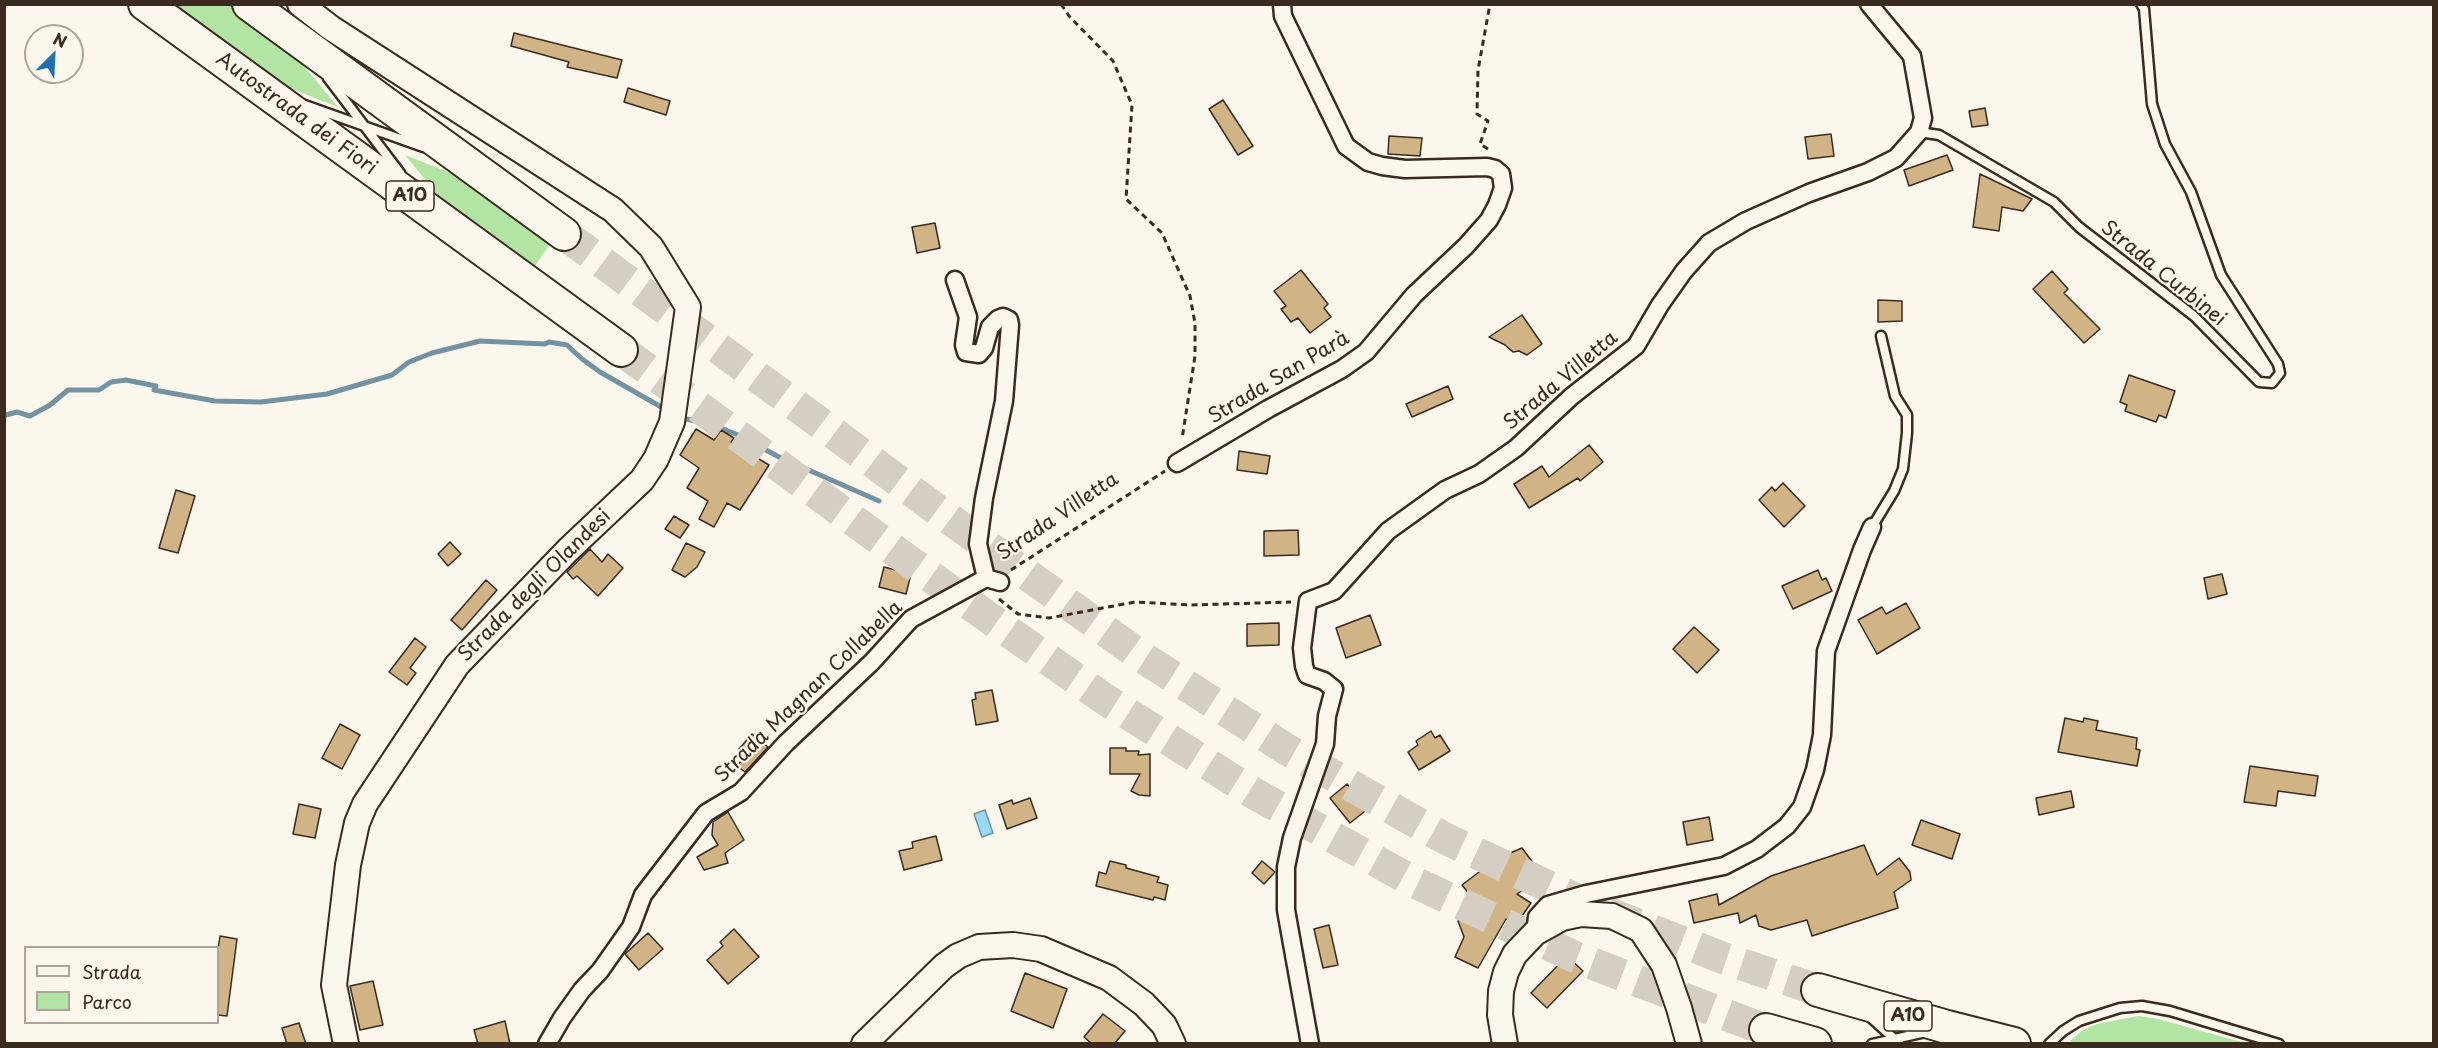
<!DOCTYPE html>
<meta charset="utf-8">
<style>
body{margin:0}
#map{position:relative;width:2438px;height:1048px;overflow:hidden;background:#fbf7ec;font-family:"Playpen Sans",sans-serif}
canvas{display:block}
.frame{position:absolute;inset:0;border:6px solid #3b2a1e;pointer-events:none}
.legend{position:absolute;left:24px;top:946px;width:195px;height:78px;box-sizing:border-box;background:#fbf7ec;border:2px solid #aea59a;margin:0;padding:8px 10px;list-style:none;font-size:18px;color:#3b2a1e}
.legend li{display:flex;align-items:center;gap:12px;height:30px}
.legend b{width:30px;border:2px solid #aea59a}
.north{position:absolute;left:24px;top:24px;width:60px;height:60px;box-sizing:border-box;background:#fbf7ec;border:2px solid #aea59a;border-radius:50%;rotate:24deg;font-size:16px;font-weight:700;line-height:24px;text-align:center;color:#3b2a1e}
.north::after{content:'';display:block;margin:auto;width:21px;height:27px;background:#1f6fb2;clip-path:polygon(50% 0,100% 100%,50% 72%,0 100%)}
</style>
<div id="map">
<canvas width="2438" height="1048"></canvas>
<div class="frame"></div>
<ul class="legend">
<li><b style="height:8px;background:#fbf7ec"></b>Strada</li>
<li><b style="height:16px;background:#b2e4a4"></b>Parco</li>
</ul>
<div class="north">N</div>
</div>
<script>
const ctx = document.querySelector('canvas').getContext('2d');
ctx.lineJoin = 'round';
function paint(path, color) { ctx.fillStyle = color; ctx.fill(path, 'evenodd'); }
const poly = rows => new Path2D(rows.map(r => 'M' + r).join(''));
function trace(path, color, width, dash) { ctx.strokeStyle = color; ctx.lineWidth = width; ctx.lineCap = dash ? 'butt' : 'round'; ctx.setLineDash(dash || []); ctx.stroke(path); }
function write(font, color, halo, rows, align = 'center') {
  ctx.font = font + ' "Playpen Sans",sans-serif'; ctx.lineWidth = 4.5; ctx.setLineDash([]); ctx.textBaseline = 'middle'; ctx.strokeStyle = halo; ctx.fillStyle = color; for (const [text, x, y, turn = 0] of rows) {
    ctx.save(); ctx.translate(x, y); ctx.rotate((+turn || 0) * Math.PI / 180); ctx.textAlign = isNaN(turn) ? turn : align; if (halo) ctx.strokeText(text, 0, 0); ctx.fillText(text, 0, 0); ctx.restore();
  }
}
paint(poly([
 [168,5,231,5,287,46,338,107,264,78],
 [405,155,468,180,553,240,532,270,450,210],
 [2138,1016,2158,1019,2245,1043,2079,1044,2070,1041,2083,1030,2097,1024]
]), '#b2e4a4');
const water = poly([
 [985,810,993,833,982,837,974,814,985,810]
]);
paint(water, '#99d9fb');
trace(water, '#7393a3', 1.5);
trace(poly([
 [6,415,17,412,30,416,50,405,68,390,99,390,111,382,126,380,156,386,154,390,215,401,261,402,327,394,392,375,409,362,432,353,480,341,545,344,549,342,567,345,582,359,600,372,663,408],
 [682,418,713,425,738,435,779,457,879,501]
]), '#7393a3', 5);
const building = poly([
 [514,33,622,60,617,78,567,67,569,62,511,46,514,33],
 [628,88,670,101,666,115,624,102,628,88],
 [1223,100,1253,146,1238,155,1209,109,1223,100],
 [1985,108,1988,125,1972,127,1969,111,1985,108],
 [1831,134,1834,156,1808,159,1805,137,1831,134],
 [1389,136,1422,138,1420,156,1388,154,1389,136],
 [1947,155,1953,170,1909,186,1904,170,1947,155],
 [1980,174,2032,199,2023,211,2002,207,1999,231,1973,227,1980,174],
 [935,223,940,248,917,253,912,227,935,223],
 [1301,270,1328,304,1324,308,1331,317,1310,333,1298,318,1291,322,1281,309,1286,306,1274,291,1301,270],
 [2052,271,2068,289,2064,293,2100,329,2084,343,2033,289,2052,271],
 [1878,300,1902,301,1902,321,1878,322,1878,300],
 [1522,315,1542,344,1527,355,1519,351,1513,352,1505,345,1489,337,1522,315],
 [2129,375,2175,391,2166,418,2159,415,2156,422,2125,411,2127,405,2120,402,2129,375],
 [1448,386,1453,399,1412,417,1406,404,1448,386],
 [696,429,714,440,721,430,734,438,731,442,769,465,740,510,727,503,714,527,699,519,708,501,687,488,699,468,680,455,696,429],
 [1589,445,1603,462,1580,481,1578,478,1529,508,1514,484,1542,466,1549,477,1589,445],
 [1239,451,1270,456,1267,474,1237,470,1239,451],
 [1783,483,1805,506,1784,527,1759,500,1772,487,1775,491,1783,483],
 [176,490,195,496,178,553,159,548,176,490],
 [674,516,689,525,680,538,665,529,674,516],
 [1298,530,1299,555,1264,556,1264,531,1298,530],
 [450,542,461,554,448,566,438,554,450,542],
 [686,543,705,552,697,567,685,577,672,570,686,543],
 [590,549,602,562,608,554,623,568,598,596,577,576,573,579,567,572,590,549],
 [884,567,911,574,906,594,879,587,884,567],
 [1818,570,1822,580,1826,578,1832,591,1793,609,1782,586,1818,570],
 [2222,574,2227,594,2208,599,2204,578,2222,574],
 [486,580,497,590,462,630,451,620,486,580],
 [1906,603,1920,628,1877,654,1858,620,1882,607,1886,614,1906,603],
 [1370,615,1381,645,1346,658,1336,628,1370,615],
 [1279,623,1279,645,1247,646,1247,624,1279,623],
 [1694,627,1719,650,1697,673,1673,649,1694,627],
 [415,638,426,647,410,668,416,673,407,685,389,672,415,638],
 [992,690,998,721,976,725,972,700,976,699,975,693,992,690],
 [2065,718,2083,722,2084,718,2098,721,2096,730,2137,738,2136,749,2140,750,2137,766,2058,752,2065,718],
 [340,724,360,735,342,769,322,758,340,724],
 [1431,731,1435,738,1440,735,1450,751,1419,770,1408,752,1418,745,1416,741,1431,731],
 [752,734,768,747,745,772,737,766,746,755,739,749,752,734],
 [1110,748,1126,748,1126,751,1139,751,1138,755,1150,754,1150,796,1139,795,1131,791,1140,774,1110,774,1110,748],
 [2250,766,2318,776,2315,796,2278,791,2276,806,2244,802,2250,766],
 [1357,783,1374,804,1350,823,1330,798,1347,784,1350,788,1357,783],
 [2071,791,2074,807,2039,815,2036,798,2071,791],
 [1030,798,1037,818,1007,829,999,805,1012,800,1013,804,1030,798],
 [299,804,321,809,315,838,293,834,299,804],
 [728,812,744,840,725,853,728,863,704,870,697,857,718,845,712,835,713,822,728,812],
 [1709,817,1713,840,1687,845,1683,822,1709,817],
 [1921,820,1960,834,1952,859,1912,845,1921,820],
 [936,836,942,860,904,870,899,851,913,848,912,842,936,836],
 [1864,845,1877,875,1899,858,1910,872,1911,880,1894,892,1898,908,1812,936,1807,920,1771,930,1759,926,1756,915,1740,923,1738,913,1694,923,1689,901,1717,894,1719,905,1771,876,1864,845],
 [1522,848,1543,876,1517,894,1531,903,1515,926,1506,919,1478,968,1455,957,1464,937,1458,921,1482,910,1462,885,1496,859,1522,848],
 [1110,861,1126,865,1126,868,1159,877,1157,882,1168,885,1165,900,1154,897,1153,900,1096,886,1099,872,1106,874,1110,861],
 [1262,861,1275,872,1264,884,1252,873,1262,861],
 [1329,925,1338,965,1323,968,1314,929,1329,925],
 [734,929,759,957,728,984,707,960,723,946,720,942,734,929],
 [648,933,663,949,639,970,625,954,648,933],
 [220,936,237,939,227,1016,218,1015,218,949,220,936],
 [1567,956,1583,971,1547,1008,1531,993,1567,956],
 [1025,973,1067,989,1053,1028,1011,1011,1025,973],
 [373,981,383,1025,360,1030,350,986,373,981],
 [1103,1014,1125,1031,1114,1044,1092,1044,1084,1037,1103,1014],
 [505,1021,510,1044,478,1044,474,1030,505,1021],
 [299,1023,306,1044,287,1044,282,1028,299,1023]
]);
paint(building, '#d1b486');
trace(building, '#3b2a1e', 1.5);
trace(poly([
 [564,234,951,520,1145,659,1286,749,1446,839,1593,907,1723,958,1818,990],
 [621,350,924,572,1103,698,1255,794,1414,882,1575,957,1766,1030]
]), '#d5cec3', 32, [32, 16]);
const lane = poly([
 [328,78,400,173],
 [305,105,423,147],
 [1919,132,1939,135,2054,202,2079,227,2194,316,2259,382,2272,383,2280,373,2278,364,2221,275,2191,192,2165,144,2152,104,2144,9,2141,4],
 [1872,527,1894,491,1903,469,1907,433,1907,415,1895,396,1881,336],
 [1869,1016,1900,1044],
 [1872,1044,1926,1032],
 [2049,1044,2063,1031,2079,1021,2120,1008,2142,1006,2170,1011,2279,1044]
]);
const street = poly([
 [955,280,968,317,964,345,966,352,979,354,984,348,990,327,998,319,1003,317,1009,320,1010,325,1004,401,984,498,978,544,986,578],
 [1177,463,1268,409,1342,369,1366,352,1414,295,1466,246,1489,220,1497,205,1503,188,1501,174,1495,169,1487,167,1405,169,1382,166,1368,162,1346,146,1283,16,1282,4],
 [1535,933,1537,917,1548,905,1586,894,1724,866,1757,849,1787,826,1802,807,1815,770,1822,735,1826,651,1862,550,1872,527],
 [547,1044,562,1018,582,990,600,971,631,927,643,895,706,813,741,792,786,743,872,662,911,619,986,578,1000,582],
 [1310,1044,1286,910,1286,867,1292,838,1325,744,1327,716,1334,689,1324,681,1307,675,1304,666,1302,648,1308,601,1334,591,1388,531,1445,490,1479,474,1516,448,1572,396,1636,346,1660,305,1684,271,1709,243,1746,221,1809,193,1868,172,1896,158,1919,132,1923,118,1912,56,1869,4]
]);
const secondary = poly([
 [300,4,331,28,613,210,651,247,688,307,672,422,656,459,642,480,568,550,457,665,365,804,357,823,348,865,334,985,346,1044],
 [864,1044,944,966,958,956,979,947,1013,945,1041,949,1109,978,1144,1004,1164,1025,1173,1044],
 [1505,1044,1500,1015,1501,991,1506,972,1515,954,1535,933,1562,918,1581,914,1612,916,1641,930,1664,965,1679,1008,1689,1044]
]);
const highway = poly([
 [145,4,621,350],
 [249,4,564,234],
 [1818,990,1947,1027,2014,1044],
 [1766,1030,1815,1044]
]);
trace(lane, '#3b2a1e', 13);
trace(street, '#3b2a1e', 21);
trace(secondary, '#3b2a1e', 28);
trace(highway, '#3b2a1e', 36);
trace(poly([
 [1061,4,1069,16,1113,61,1132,105,1126,199,1162,233,1190,296,1195,323,1195,356,1182,439],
 [1488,149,1480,144,1488,121,1477,114,1478,70,1490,4],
 [1011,570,1165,471],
 [999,599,1018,614,1049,618,1135,602,1191,605,1291,602]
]), '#3b2a1e', 3, [6, 4.5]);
trace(lane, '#fbf7ec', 8);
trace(street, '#fbf7ec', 16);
trace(secondary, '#fbf7ec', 24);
trace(highway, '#fbf7ec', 32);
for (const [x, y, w] of [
 [410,196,48],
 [1908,1016,48]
]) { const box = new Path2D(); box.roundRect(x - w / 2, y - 15, w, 30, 4.5); ctx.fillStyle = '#fbf7ec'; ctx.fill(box); trace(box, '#3b2a1e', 1.5); }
write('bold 18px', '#3b2a1e', null, [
 ["A10",410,196],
 ["A10",1908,1016]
]);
write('20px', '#3b2a1e', '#fbf7ec', [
 ["Autostrada dei Fiori",296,114,36],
 ["Strada Curbinei",2163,274,39],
 ["Strada San Parà",1279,378,-31],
 ["Strada Villetta",1561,381,-40],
 ["Strada Villetta",1058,517,-34],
 ["Strada degli Olandesi",535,586,-45],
 ["Strada Magnan Collabella",809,692,-44]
]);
</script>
